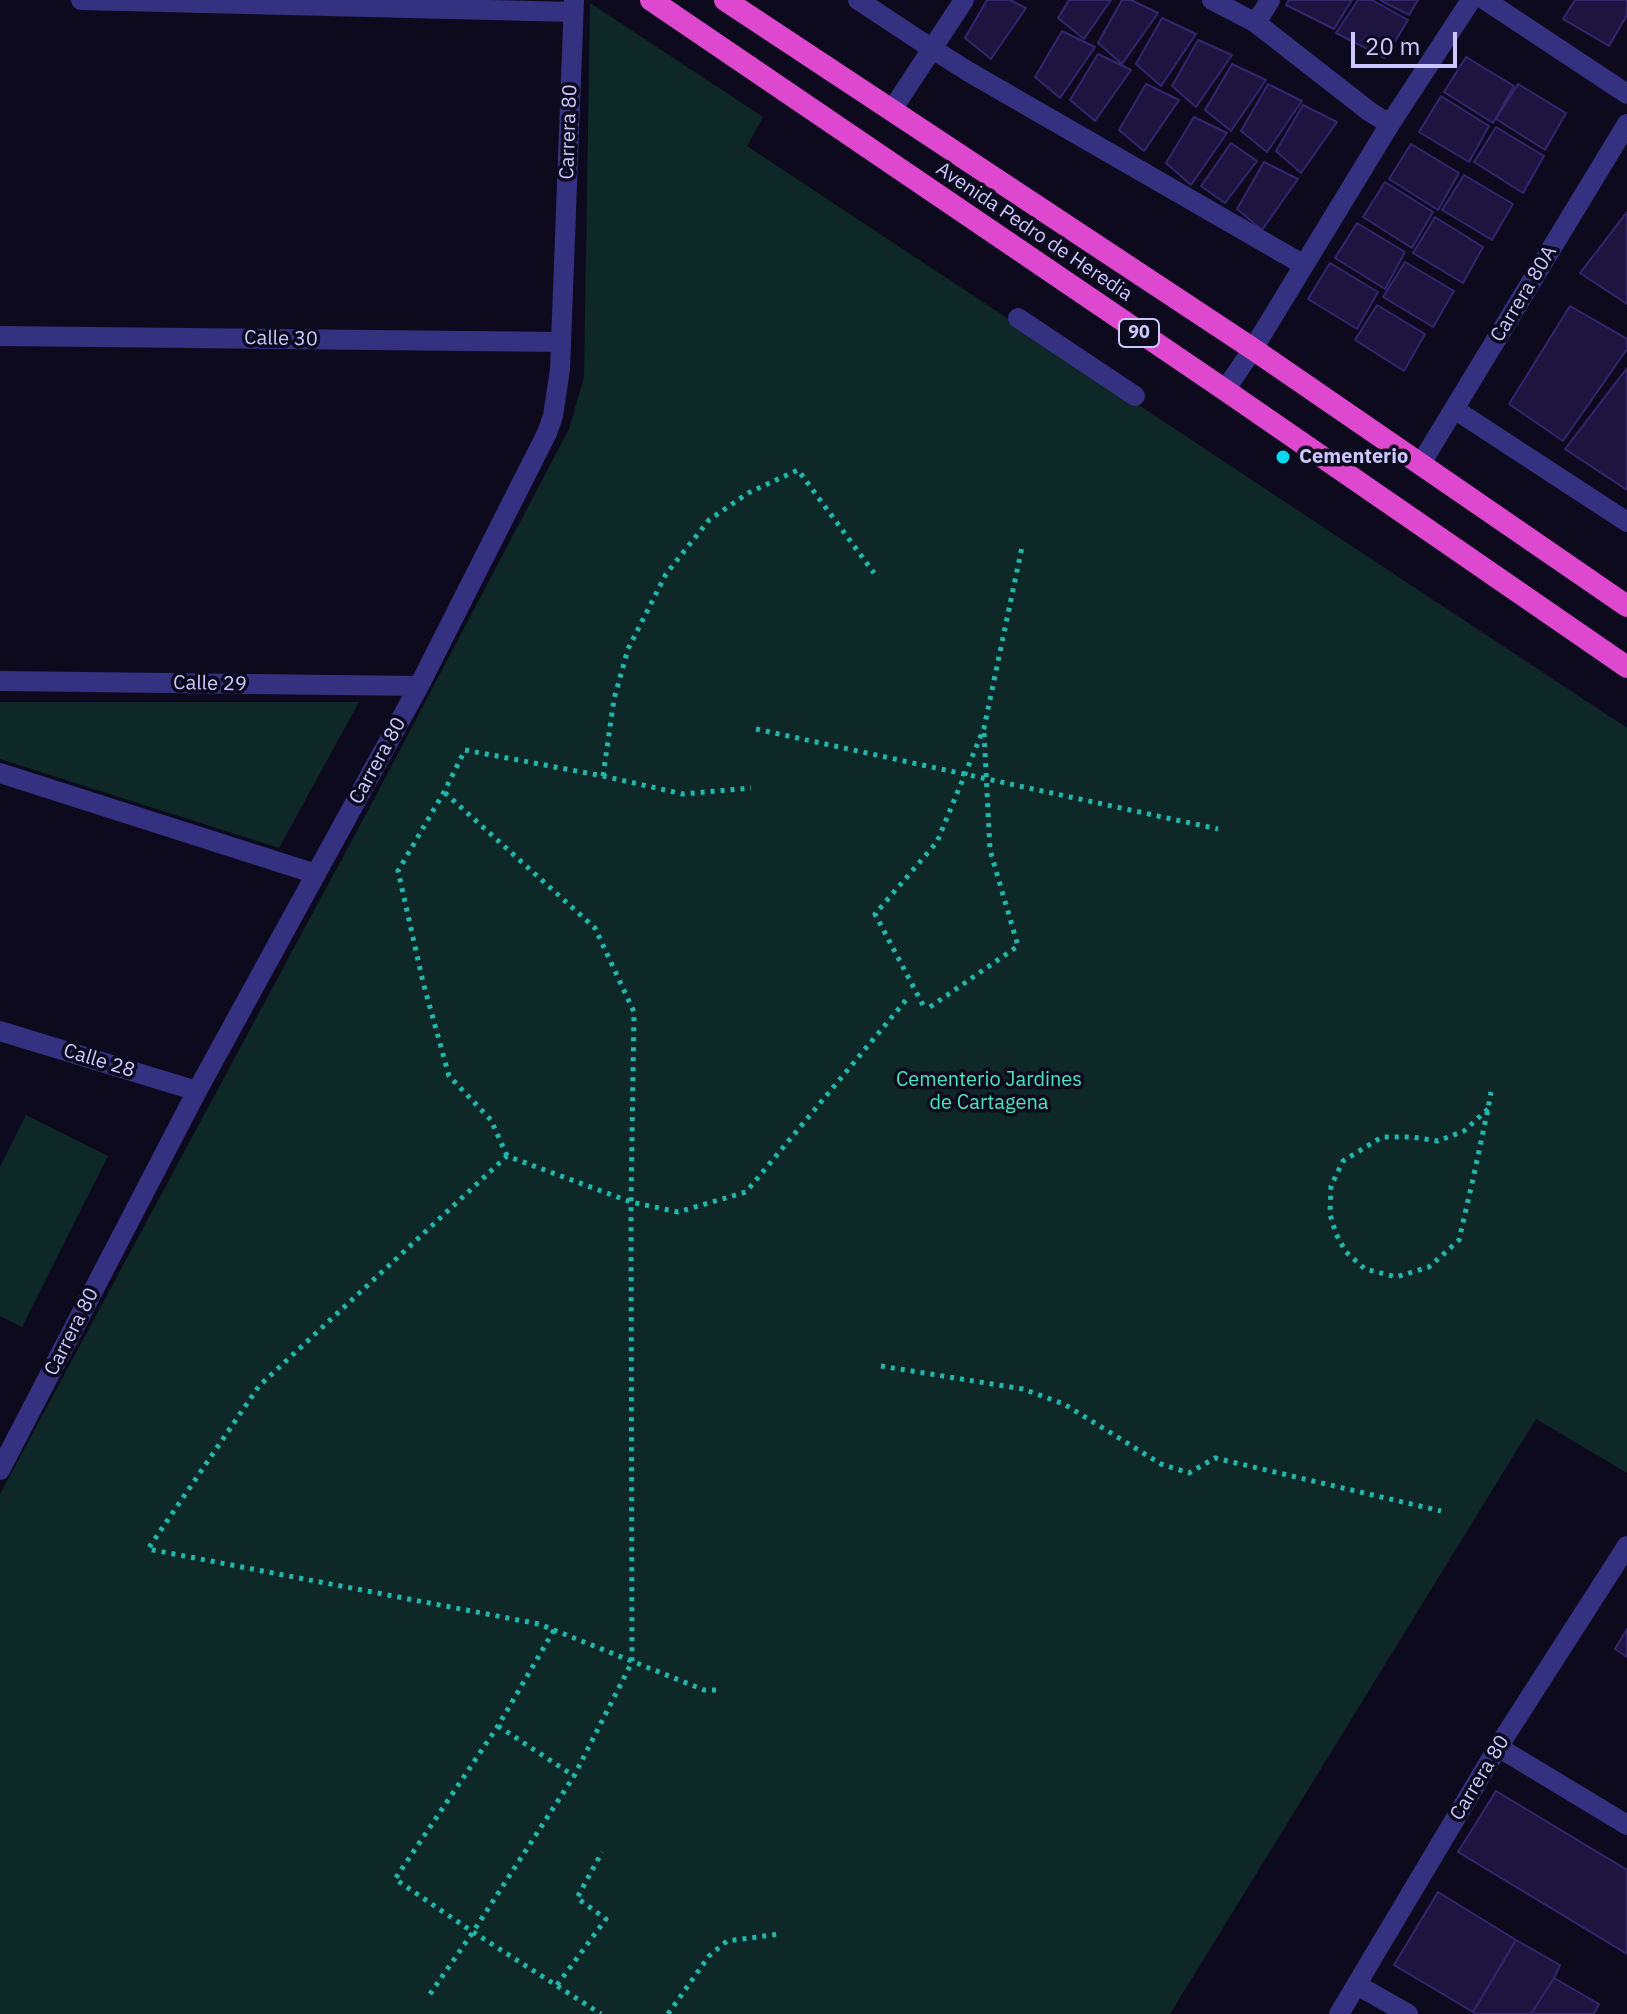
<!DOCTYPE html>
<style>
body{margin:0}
#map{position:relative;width:1627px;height:2014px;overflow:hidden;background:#0d0a1e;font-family:"IBM Plex Sans",sans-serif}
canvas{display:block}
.scale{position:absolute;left:1351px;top:32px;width:106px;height:36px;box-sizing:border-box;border:4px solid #cdc7ff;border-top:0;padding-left:10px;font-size:24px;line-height:28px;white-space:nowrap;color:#cdc7ff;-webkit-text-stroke:6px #0d0a1e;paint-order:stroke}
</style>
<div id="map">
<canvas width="1627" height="2014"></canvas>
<div class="scale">20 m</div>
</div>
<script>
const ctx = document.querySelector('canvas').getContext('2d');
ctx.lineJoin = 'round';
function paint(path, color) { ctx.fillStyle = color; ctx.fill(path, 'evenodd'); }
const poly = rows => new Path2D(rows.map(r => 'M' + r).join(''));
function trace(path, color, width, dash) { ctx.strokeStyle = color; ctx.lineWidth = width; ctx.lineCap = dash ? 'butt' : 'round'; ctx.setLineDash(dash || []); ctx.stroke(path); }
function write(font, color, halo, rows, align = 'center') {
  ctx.font = font + ' "IBM Plex Sans",sans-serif'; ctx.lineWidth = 7; ctx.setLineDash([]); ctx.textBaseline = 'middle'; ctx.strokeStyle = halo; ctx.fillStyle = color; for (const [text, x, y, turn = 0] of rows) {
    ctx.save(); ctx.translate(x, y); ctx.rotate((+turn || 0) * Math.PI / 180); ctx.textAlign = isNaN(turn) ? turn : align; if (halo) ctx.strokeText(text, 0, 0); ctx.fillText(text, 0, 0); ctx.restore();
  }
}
paint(poly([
 [590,3,763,117,747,146,1627,728,1627,1473,1536,1419,1170,2014,0,2014,0,1494,373,801,569,429,584,377],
 [0,702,359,702,279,848,0,759],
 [26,1115,108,1156,22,1327,0,1316,0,1167]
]), '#0d2827');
const building = poly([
 [987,0,1010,0,1026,8,991,59,965,38,987,0],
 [1069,0,1111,0,1084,39,1058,18,1069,0],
 [1122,0,1131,0,1158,13,1122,64,1098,43,1122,0],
 [1289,0,1352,0,1334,29,1286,5,1289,0],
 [1358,0,1372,0,1408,20,1385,58,1336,33,1358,0],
 [1380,0,1418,0,1409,15,1380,0],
 [1575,0,1627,0,1627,15,1609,46,1563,19,1575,0],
 [1162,18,1196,34,1161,86,1136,64,1162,18],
 [1062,31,1095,47,1060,98,1035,77,1062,31],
 [1198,40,1232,55,1196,107,1172,86,1198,40],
 [1098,54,1131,70,1095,121,1070,100,1098,54],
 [1466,57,1514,86,1493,123,1444,92,1466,57],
 [1232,64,1266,80,1231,131,1205,110,1232,64],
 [1146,84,1179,100,1144,151,1119,130,1146,84],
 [1268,84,1302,101,1267,152,1241,131,1268,84],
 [1518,84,1566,113,1545,150,1496,119,1518,84],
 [1441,96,1489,126,1469,162,1419,132,1441,96],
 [1303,105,1337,122,1301,173,1276,151,1303,105],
 [1194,117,1227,133,1191,185,1166,163,1194,117],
 [1496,127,1544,156,1523,193,1474,162,1496,127],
 [1231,143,1257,161,1225,203,1201,186,1231,143],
 [1411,144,1459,173,1438,210,1389,179,1411,144],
 [1264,162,1298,179,1262,230,1237,209,1264,162],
 [1464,175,1513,204,1492,240,1442,210,1464,175],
 [1385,182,1433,212,1412,248,1363,217,1385,182],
 [1627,212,1627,304,1580,273,1627,212],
 [1435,217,1483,247,1463,283,1413,253,1435,217],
 [1357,223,1405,252,1385,289,1335,258,1357,223],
 [1405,262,1454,291,1433,327,1383,297,1405,262],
 [1330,263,1378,292,1357,329,1308,299,1330,263],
 [1377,305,1425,334,1404,371,1355,340,1377,305],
 [1570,306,1627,339,1627,349,1563,441,1509,404,1570,306],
 [1627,368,1627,490,1565,449,1627,368],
 [1627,1629,1627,1657,1615,1649,1627,1629],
 [1496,1791,1627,1870,1627,1954,1458,1852,1496,1791],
 [1438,1892,1516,1940,1473,2012,1394,1965,1438,1892],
 [1516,1940,1560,1965,1554,1978,1531,2014,1476,2014,1473,2012,1516,1940],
 [1554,1978,1599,2004,1594,2014,1531,2014,1554,1978]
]);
paint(building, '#1d1540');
trace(building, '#33256e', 2);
trace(poly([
 [756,729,1218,829],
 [603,776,614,699,628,649,666,574,709,520,748,493,798,470,874,573],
 [923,1005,875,914,937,842,984,728,1022,547],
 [930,1007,1018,946,990,850,984,733],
 [1488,1109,1464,1131,1438,1141,1412,1137,1382,1137,1343,1161,1331,1186,1330,1214,1336,1234,1346,1252,1365,1269,1396,1277,1429,1267,1459,1240,1473,1179,1488,1109,1491,1092],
 [507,1156,491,1120,449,1076,423,982,398,871,444,792,465,750,603,776,683,794,751,788],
 [881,1366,1023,1389,1064,1404,1161,1464,1189,1473,1215,1458,1441,1511],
 [554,1630,498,1726,395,1879,473,1932,601,2014],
 [716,1690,704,1690,539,1624,148,1549,259,1386,507,1156,631,1202,678,1212,746,1192,906,1000],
 [498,1726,574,1776],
 [557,1985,606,1919,577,1898,602,1852],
 [430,1994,473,1932,574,1776,632,1662,631,1202,634,1012,595,928,444,792],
 [668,2014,709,1956,727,1941,780,1934]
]), '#23b6ac', 5, [4, 6]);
trace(poly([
 [858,0,931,48],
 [1018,318,1135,396]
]), '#333180', 20);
trace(poly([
 [81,0,573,12],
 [1212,0,1256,23,1370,112,1390,124],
 [1485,0,1627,94],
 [1256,23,1270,0],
 [931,48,969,72,1304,265],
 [892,110,964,0],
 [0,336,561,342],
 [1225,390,1253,349,1390,124,1471,0],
 [1454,409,1627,522],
 [1420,465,1627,124],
 [0,681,419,686],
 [0,773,316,874],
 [0,1031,197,1091],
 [1498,1747,1627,1825],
 [1357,1985,1408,2014],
 [1339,2014,1498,1747,1627,1546]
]), '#333180', 20);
trace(poly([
 [0,1470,197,1091,419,686,547,433,553,416,560,369,574,0]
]), '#333180', 20);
trace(poly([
 [651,0,1225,390,1627,667],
 [725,0,1253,349,1627,606]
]), '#dd48ce', 22);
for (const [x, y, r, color] of [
 [1283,457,8,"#00dbf2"]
]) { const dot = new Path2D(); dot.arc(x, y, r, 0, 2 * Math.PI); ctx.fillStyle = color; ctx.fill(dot); trace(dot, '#0d0a1e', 3); }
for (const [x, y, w] of [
 [1139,333,40]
]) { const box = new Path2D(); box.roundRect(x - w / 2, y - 14, w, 28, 6); ctx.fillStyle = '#0d0a1e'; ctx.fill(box); trace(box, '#cdc7ff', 2); }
write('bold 18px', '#cdc7ff', null, [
 ["90",1139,333]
]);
write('20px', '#cdc7ff', '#0d0a1e', [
 ["Carrera 80",569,132,-88],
 ["Avenida Pedro de Heredia",1034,232,34],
 ["Carrera 80A",1524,294,-59],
 ["Calle 30",281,339,1],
 ["Calle 29",210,684,1],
 ["Carrera 80",378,761,-61],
 ["Calle 28",99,1061,17],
 ["Carrera 80",72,1332,-63],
 ["Carrera 80",1480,1778,-59]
]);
write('bold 20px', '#cdc7ff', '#0d0a1e', [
 ["Cementerio",1299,457]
], 'left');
write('20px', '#4ae7bf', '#0d0a1e', [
 ["Cementerio Jardines",989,1080],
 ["de Cartagena",989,1103]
]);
</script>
